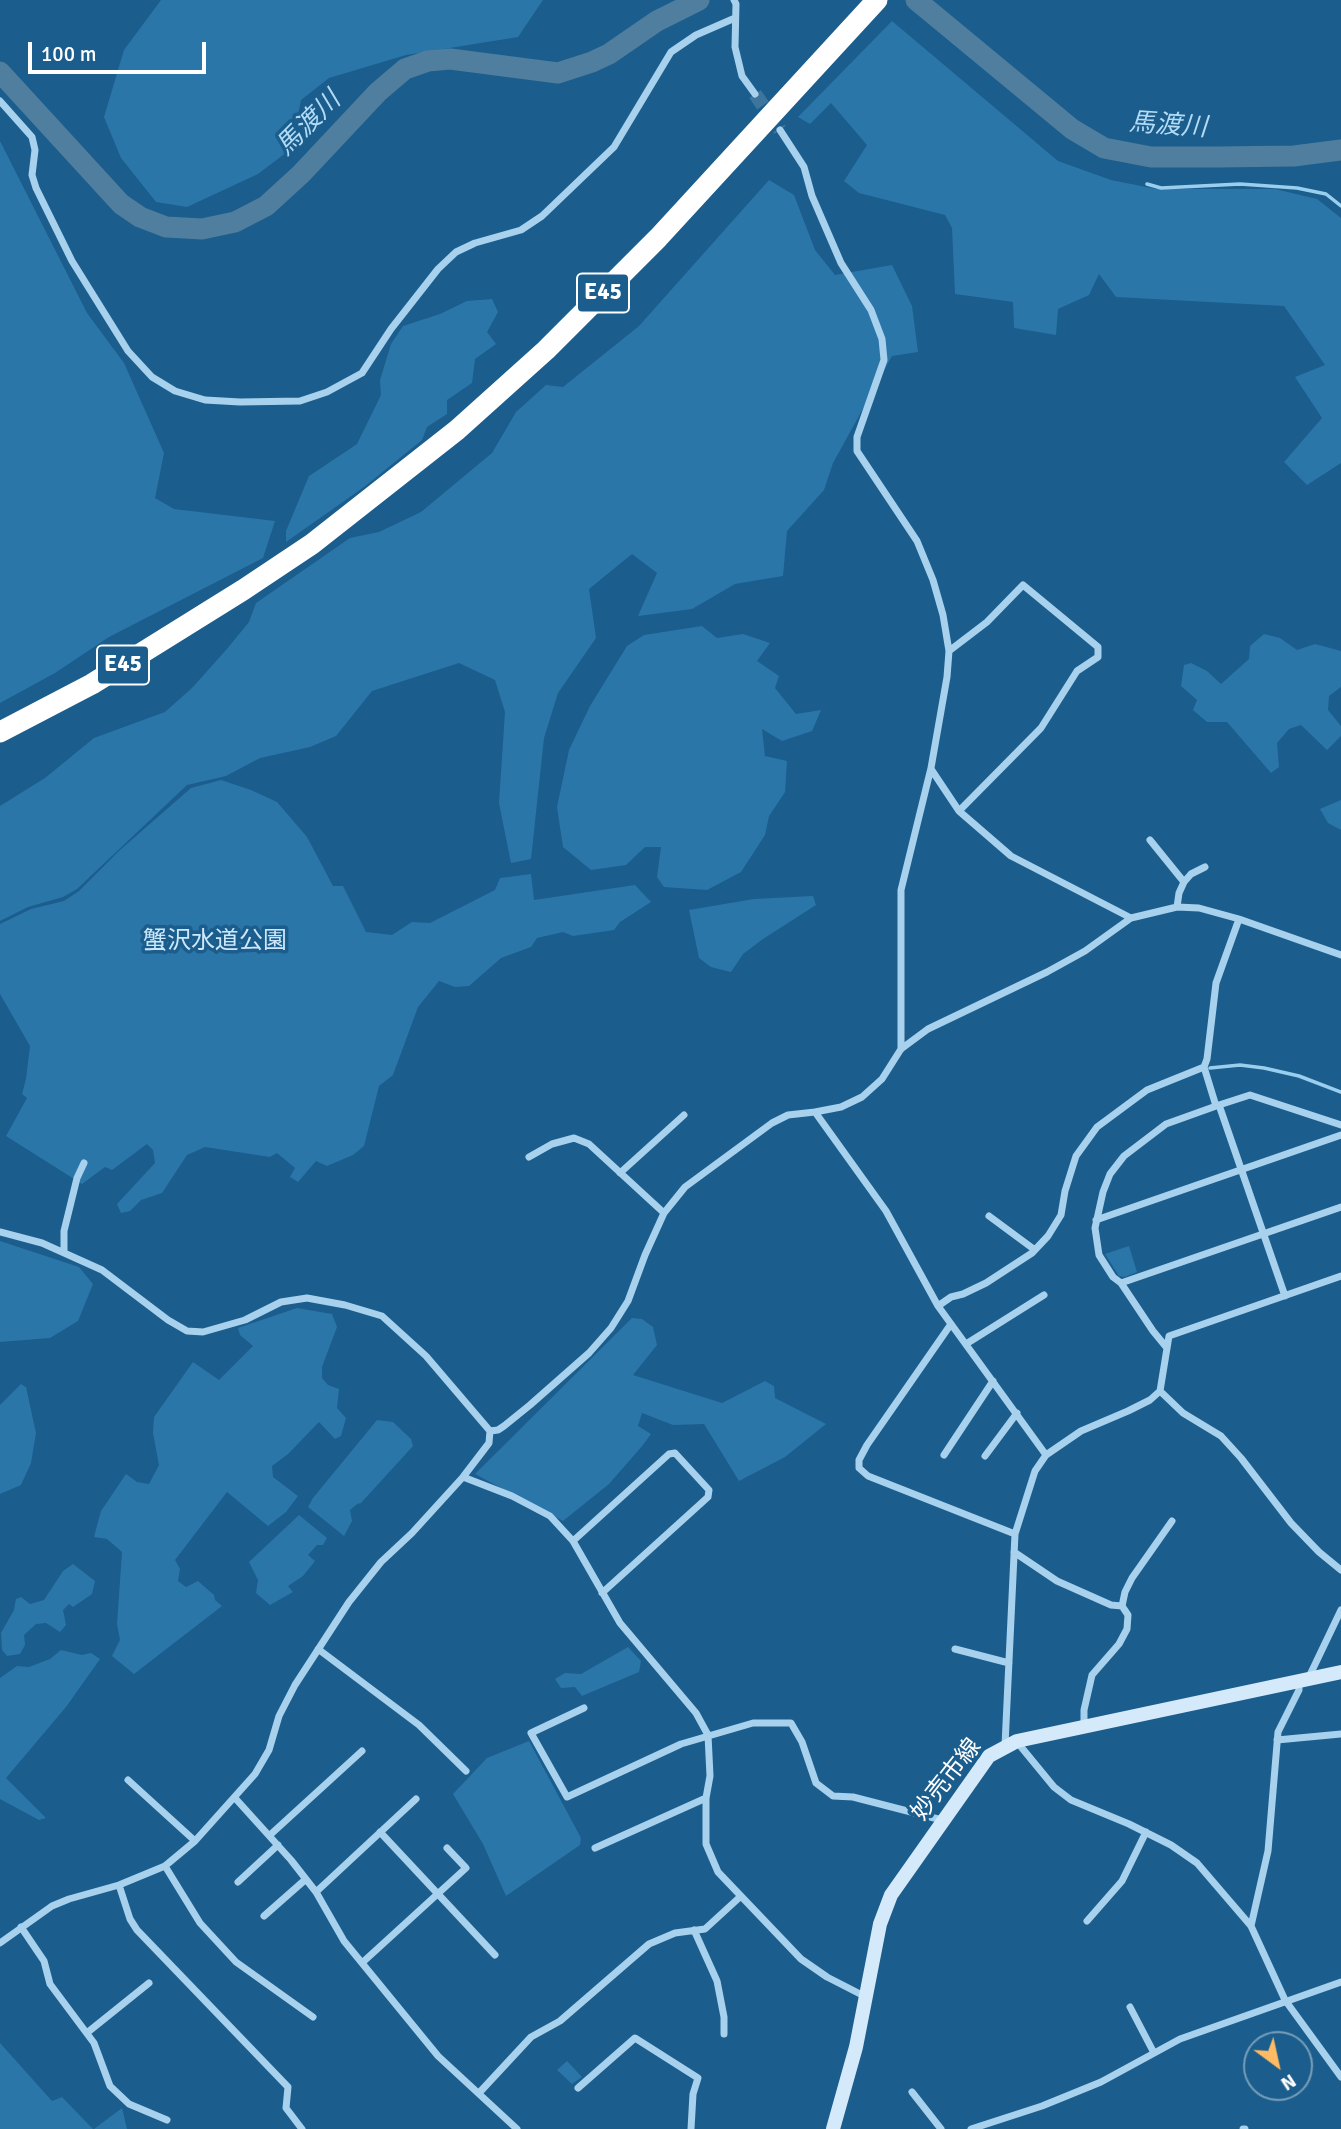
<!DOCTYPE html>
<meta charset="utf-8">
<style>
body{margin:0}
#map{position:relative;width:1341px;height:2129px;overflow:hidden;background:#1b5d8c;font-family:Signika,sans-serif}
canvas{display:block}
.north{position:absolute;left:1243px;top:2031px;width:70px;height:70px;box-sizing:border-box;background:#1b5d8c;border:2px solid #769eba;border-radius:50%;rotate:147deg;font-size:19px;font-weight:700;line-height:28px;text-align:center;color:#fff}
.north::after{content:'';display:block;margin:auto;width:24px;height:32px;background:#ffbb64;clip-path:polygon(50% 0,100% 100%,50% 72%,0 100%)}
.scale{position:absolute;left:28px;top:42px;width:178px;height:32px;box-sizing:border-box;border:4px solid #fff;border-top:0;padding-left:9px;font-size:21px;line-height:24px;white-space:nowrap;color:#fff;-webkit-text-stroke:5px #1b5d8c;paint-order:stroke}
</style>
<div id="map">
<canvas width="1341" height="2129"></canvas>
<div class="north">N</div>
<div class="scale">100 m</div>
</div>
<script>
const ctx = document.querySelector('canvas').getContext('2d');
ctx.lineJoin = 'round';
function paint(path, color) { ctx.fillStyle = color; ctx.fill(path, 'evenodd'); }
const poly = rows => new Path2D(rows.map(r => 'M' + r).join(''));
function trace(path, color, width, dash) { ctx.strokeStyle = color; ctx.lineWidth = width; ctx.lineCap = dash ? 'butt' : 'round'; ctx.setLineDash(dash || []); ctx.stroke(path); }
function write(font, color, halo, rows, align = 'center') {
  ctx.font = font + ' Signika,"Noto Sans JP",sans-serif'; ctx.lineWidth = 7; ctx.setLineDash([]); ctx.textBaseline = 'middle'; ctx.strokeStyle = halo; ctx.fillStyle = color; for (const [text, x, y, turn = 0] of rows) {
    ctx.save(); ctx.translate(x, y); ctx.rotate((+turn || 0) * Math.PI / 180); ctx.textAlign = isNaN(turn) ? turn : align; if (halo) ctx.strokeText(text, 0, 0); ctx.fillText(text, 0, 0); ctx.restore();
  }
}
paint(poly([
 [161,0,543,0,518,37,406,55,329,78,301,100,291,149,258,174,187,207,156,202,121,158,104,117,124,50],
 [892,21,1058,161,1111,180,1156,189,1275,189,1317,199,1341,218,1341,463,1307,485,1284,462,1322,418,1295,377,1325,365,1284,306,1116,297,1099,274,1089,295,1058,309,1056,335,1014,328,1013,302,955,294,952,228,945,215,859,193,844,181,867,145,831,103,810,124,798,117],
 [0,141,87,313,124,363,164,453,155,498,174,509,275,521,263,558,109,637,55,673,0,703],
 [769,180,794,195,815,250,835,275,892,265,912,306,918,352,892,356,833,463,824,490,787,531,783,576,735,584,692,609,638,616,657,573,632,554,589,589,596,638,558,693,544,738,531,859,511,863,499,803,505,712,495,680,459,663,372,691,336,736,310,747,260,758,226,776,187,785,77,889,63,897,28,907,0,921,0,806,45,778,94,738,165,712,192,688,226,650,249,622,256,603,350,538,379,532,421,512,492,453,516,412,546,385,563,387,639,326],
 [492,299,498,312,487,332,496,344,475,359,472,383,447,400,447,414,427,427,422,440,364,487,286,542,286,531,309,476,357,444,381,395,380,380,391,344,403,326,440,314,467,301],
 [702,626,717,638,743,634,770,643,757,661,779,676,775,688,796,714,821,710,812,731,782,741,762,729,765,756,787,761,785,792,769,816,765,835,741,872,707,890,664,887,657,877,661,847,645,847,626,865,591,870,563,847,557,807,569,750,590,706,627,646,644,635],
 [1264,634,1280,638,1297,650,1315,644,1341,651,1341,687,1329,696,1328,710,1341,726,1341,736,1327,750,1301,725,1289,729,1277,743,1279,767,1271,773,1227,722,1207,722,1193,710,1197,700,1181,686,1184,665,1191,663,1207,671,1221,684,1249,659,1250,646],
 [221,780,251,790,277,802,307,837,333,886,343,886,366,932,392,935,412,922,430,923,495,890,500,878,531,874,534,900,635,885,651,902,620,922,614,930,573,936,563,932,537,938,531,947,501,958,469,986,455,987,439,981,418,1007,393,1075,379,1086,364,1146,353,1155,327,1166,316,1161,298,1182,290,1177,295,1168,277,1153,270,1157,205,1147,187,1155,162,1193,141,1200,130,1211,121,1213,117,1204,155,1163,153,1150,147,1144,112,1170,105,1167,82,1184,6,1136,27,1098,22,1094,26,1079,30,1046,0,994,0,924,31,909,64,901,79,891,120,850,191,788],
 [1341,800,1341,830,1328,823,1320,809],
 [813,896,816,905,763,939,743,954,731,972,711,967,699,958,689,910,754,899],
 [0,1241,79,1267,93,1284,78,1321,50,1338,0,1342],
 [1129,1246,1137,1272,1125,1277,1119,1276,1105,1254],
 [297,1308,332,1314,337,1327,322,1367,322,1378,328,1385,339,1389,337,1408,346,1418,341,1436,335,1439,319,1422,288,1454,272,1466,273,1477,298,1496,286,1512,268,1526,227,1492,175,1560,180,1569,178,1581,186,1587,198,1581,214,1595,215,1600,222,1606,134,1674,112,1656,120,1640,117,1624,122,1552,107,1539,94,1537,101,1511,126,1474,137,1482,149,1484,159,1465,153,1433,154,1417,193,1362,219,1380,253,1346,240,1335,238,1328],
 [632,1318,642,1319,653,1327,657,1345,633,1375,722,1403,765,1381,774,1386,775,1398,826,1424,785,1457,739,1481,704,1424,673,1425,642,1413,638,1426,651,1434,643,1445,609,1484,563,1521,475,1474],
 [21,1384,26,1387,36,1433,31,1463,21,1485,0,1494,0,1405],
 [377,1420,393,1422,411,1439,413,1446,361,1503,357,1504,350,1510,352,1521,344,1536,308,1507,313,1498],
 [299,1515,327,1538,323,1545,317,1545,308,1555,315,1561,303,1576,288,1586,293,1592,270,1605,256,1593,258,1580,249,1562],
 [73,1564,95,1581,92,1594,73,1607,69,1604,63,1610,66,1625,60,1632,46,1623,36,1624,24,1635,25,1645,20,1654,7,1656,2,1650,1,1633,14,1610,16,1599,21,1597,30,1604,44,1600,63,1571],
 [628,1647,641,1661,639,1672,582,1696,575,1687,561,1688,555,1679,565,1673,581,1674],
 [61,1650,82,1655,91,1653,100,1659,66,1707,6,1778,46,1818,39,1820,0,1799,0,1678,17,1666,29,1667,50,1659],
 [529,1741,581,1838,580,1845,506,1896,483,1844,453,1794,487,1758],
 [0,2043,52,2101,62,2097,93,2129,0,2129],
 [567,2061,582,2077,572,2084,557,2070],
 [122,2108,127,2129,94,2129]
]), '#2b76a9');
trace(poly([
 [1147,184,1161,188,1240,184,1297,188,1326,194,1341,206],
 [1210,1068,1240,1065,1264,1068,1299,1076,1341,1092]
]), '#9aceef', 3.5);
trace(poly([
 [916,0,1072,129,1104,148,1151,157,1219,157,1294,156,1341,150],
 [0,72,121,204,140,217,166,227,202,229,235,222,266,206,301,174,378,92,405,69,428,61,450,59,558,73,592,62,609,54,657,21,699,0]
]), '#4f7e9f', 21);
trace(poly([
 [755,94,780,130]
]), '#3d759d', 14, [14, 7]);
trace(poly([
 [734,0,736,4,735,47,742,76,755,94],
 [0,101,32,137,35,150,32,175,36,188,72,261,128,351,152,377,175,391,205,400,240,402,300,401,327,392,362,373,391,329,438,269,456,252,475,243,521,230,542,216,614,147,671,52,696,35,735,18],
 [780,130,804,167,812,196,841,263,871,310,882,339,884,360,857,437,857,451,917,541,933,580,943,615,949,651,947,677,931,768,901,890,901,1049],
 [949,651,987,622,1023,585,1098,647,1098,657,1077,671,1041,728,959,811],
 [931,769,959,811,1011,856,1131,918],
 [1150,840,1184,882],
 [1177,907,1179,893,1184,882,1191,874,1205,867],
 [1204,1067,1216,1106],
 [1219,1105,1250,1095,1341,1125],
 [529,1157,552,1144,574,1138,589,1144,664,1213],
 [620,1173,684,1115],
 [989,1216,1035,1250],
 [1096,1220,1341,1135],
 [0,1232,42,1243,102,1270,168,1320,187,1331,203,1332,245,1320,281,1302,307,1298,345,1305,382,1316,426,1356,490,1431],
 [64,1252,64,1231,77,1178,84,1163],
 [1121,1283,1341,1207],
 [938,1306,951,1297,963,1294,986,1283,1032,1253,1048,1236,1061,1215,1065,1191,1076,1156,1097,1127,1147,1090,1204,1067,1207,1059,1216,983,1239,919],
 [951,1324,867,1445,859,1460,859,1468,868,1476,1015,1534],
 [966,1344,1044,1295],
 [1167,1348,1153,1331,1121,1283,1113,1277,1099,1255,1095,1228,1103,1192,1110,1174,1124,1156,1166,1124,1219,1105,1285,1296],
 [1160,1391,1183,1413,1221,1436,1241,1458,1291,1523,1319,1552,1341,1570],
 [490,1431,498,1430,504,1426,530,1405,589,1353,611,1328,628,1301,645,1255,664,1213,685,1187,772,1123,788,1115,815,1112],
 [944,1455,993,1381],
 [1046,1455,1081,1431,1128,1411,1150,1400,1160,1391,1169,1336,1341,1276],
 [985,1456,1017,1413],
 [463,1477,512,1496,550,1516,573,1541,620,1623,696,1713,708,1735,710,1776,706,1798,706,1844,718,1872,801,1959,827,1977,866,1997],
 [573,1541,669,1454,675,1453,709,1490,708,1497,602,1593],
 [1014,1552,1057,1581,1111,1605,1122,1606,1128,1615,1127,1629,1119,1644,1092,1675,1084,1710,1084,1726],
 [1122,1606,1125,1592,1132,1578,1172,1521],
 [318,1649,419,1725,466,1771],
 [955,1649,1009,1663],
 [1308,1679,1341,1610],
 [584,1708,531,1733,567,1797,681,1744,753,1723,791,1723,802,1742,816,1783,833,1796,853,1797,942,1820],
 [1277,1740,1341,1734],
 [1017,1742,1054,1787,1071,1800,1129,1824,1171,1845,1197,1863,1251,1926,1285,2000,1341,2077],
 [1005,1745,1015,1534,1035,1471,1046,1455,938,1306,886,1211,815,1112,841,1107,862,1097,882,1079,901,1049,928,1029,1047,972,1085,951,1131,918,1177,907,1199,908,1239,919,1341,955],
 [128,1780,195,1841],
 [235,1798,291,1860,316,1892,344,1941,438,2056,517,2129],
 [380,1832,495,1955],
 [270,1835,362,1751],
 [595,1848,706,1798],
 [165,1866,200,1923,236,1962,313,2017],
 [238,1882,278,1845],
 [119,1885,130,1919,137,1930,288,2087,286,2108,302,2129],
 [316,1892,416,1799],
 [264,1916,306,1879],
 [1087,1921,1122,1881,1146,1832],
 [1251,1926,1268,1851,1278,1732,1299,1690,1299,1681],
 [21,1927,44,1961,50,1984,94,2043,110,2086,129,2104,167,2120],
 [694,1930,717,1981,724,2017,724,2034],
 [0,1943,52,1906,69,1899,119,1885,165,1866,195,1841,255,1774,269,1750,279,1716,295,1685,349,1602,381,1562,412,1533,463,1477,489,1443,490,1431],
 [363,1962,466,1868,447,1848],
 [1130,2007,1154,2053],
 [88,2032,149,1983],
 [578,2088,635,2038,698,2078,693,2094,691,2129],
 [912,2092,941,2129],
 [479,2093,531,2037,560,2021,649,1944,675,1933,705,1929,741,1896],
 [971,2129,1042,2106,1101,2082,1180,2039,1341,1982],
 [1243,2129,1245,2129]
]), '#a7d1ed', 7);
trace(poly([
 [833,2129,856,2047,880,1924,891,1895,989,1756,1017,1741,1341,1672]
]), '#d4eafa', 14);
trace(poly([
 [0,732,92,684,243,590,312,544,457,430,546,350,658,238,877,0]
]), '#fff', 21);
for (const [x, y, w] of [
 [603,293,52],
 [123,665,52]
]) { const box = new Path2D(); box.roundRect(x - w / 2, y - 19.5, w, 39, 5); ctx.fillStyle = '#1b5d8c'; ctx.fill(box); trace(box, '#fff', 2); }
write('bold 23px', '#fff', null, [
 ["E45",603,293],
 ["E45",123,665]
]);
write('24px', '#cde8fa', '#1b5d8c', [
 ["蟹沢水道公園",215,942]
]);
write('24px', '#fff', '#1b5d8c', [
 ["妙売市線",947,1780,-52]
]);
write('italic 26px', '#b3dbf5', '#1b5d8c', [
 ["馬渡川",309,124,-45],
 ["馬渡川",1168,126,4]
]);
</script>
